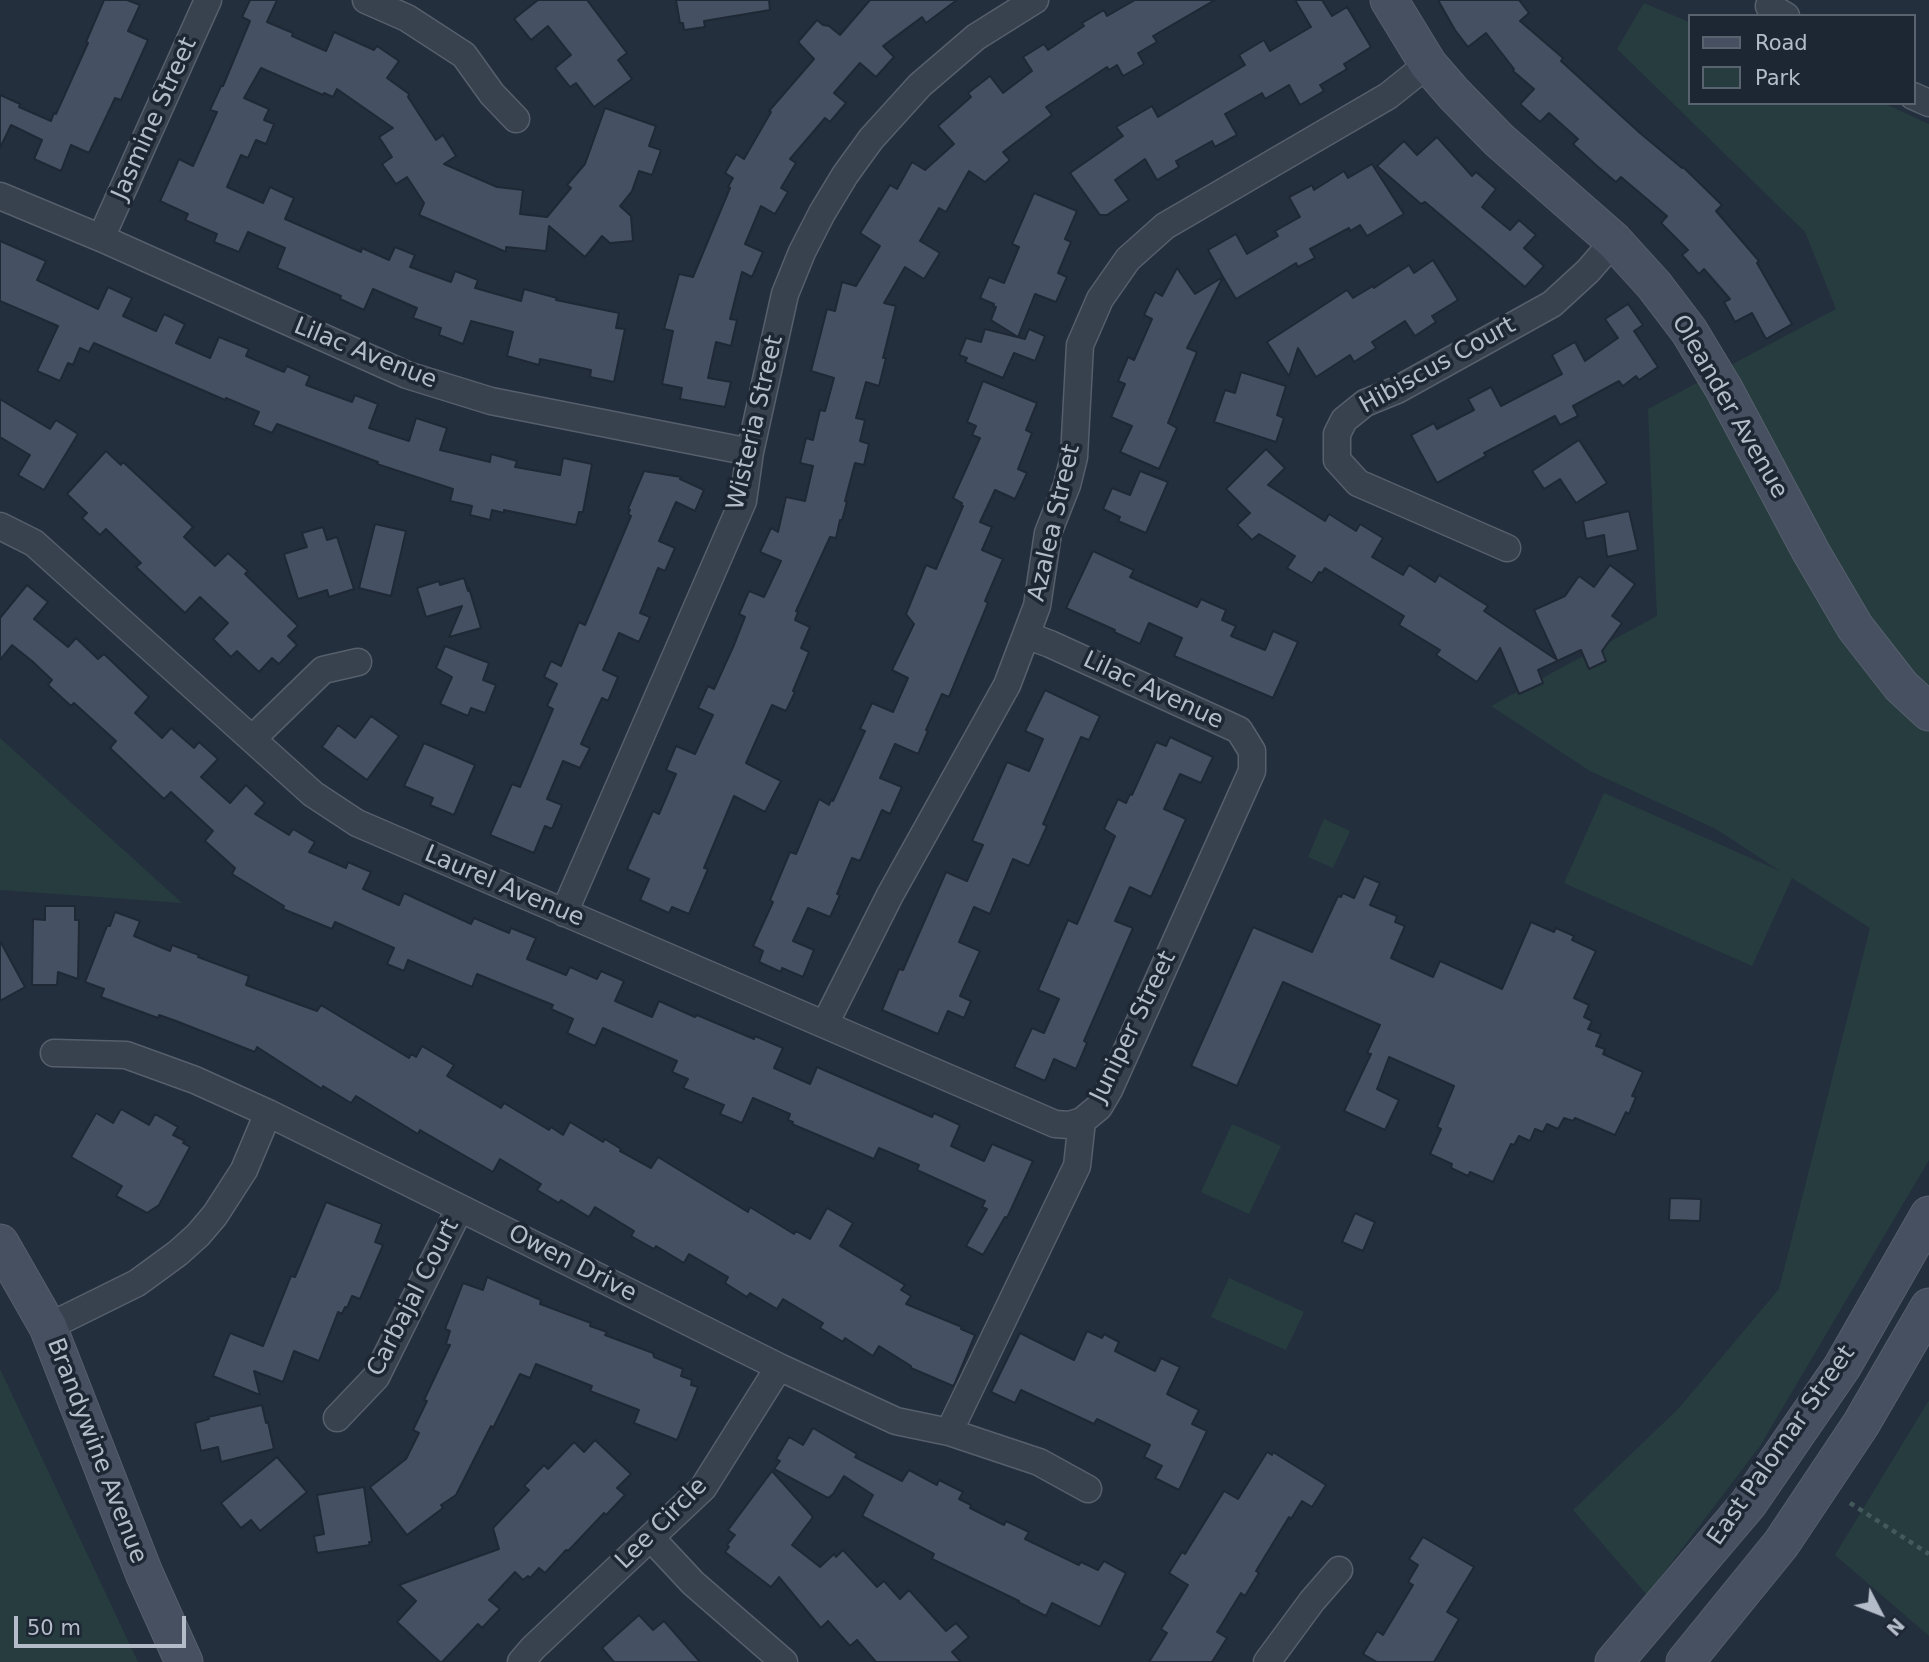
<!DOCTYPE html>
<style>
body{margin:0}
#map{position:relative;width:1929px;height:1662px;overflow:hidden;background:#242f3e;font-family:"DejaVu Sans",sans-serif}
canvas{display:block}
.legend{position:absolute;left:1688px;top:14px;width:228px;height:91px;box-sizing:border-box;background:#1d2633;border:2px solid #59626f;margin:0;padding:9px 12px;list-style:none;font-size:21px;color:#b4bcc9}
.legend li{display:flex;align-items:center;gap:14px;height:35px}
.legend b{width:35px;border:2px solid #59626f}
.north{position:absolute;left:1845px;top:1578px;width:70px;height:70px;-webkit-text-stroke:5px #1d2633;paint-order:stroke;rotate:132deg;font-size:19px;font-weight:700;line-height:28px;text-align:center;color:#b4bcc9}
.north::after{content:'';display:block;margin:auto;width:24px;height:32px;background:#b4bcc9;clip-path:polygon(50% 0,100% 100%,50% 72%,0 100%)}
.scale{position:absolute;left:14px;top:1616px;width:172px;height:32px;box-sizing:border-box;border:4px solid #b4bcc9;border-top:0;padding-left:9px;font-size:21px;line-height:24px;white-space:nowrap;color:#b4bcc9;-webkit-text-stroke:5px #1d2633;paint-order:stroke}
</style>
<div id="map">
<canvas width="1929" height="1662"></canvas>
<ul class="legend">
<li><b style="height:9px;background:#465061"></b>Road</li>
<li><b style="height:19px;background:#263c3f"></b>Park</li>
</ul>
<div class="north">N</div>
<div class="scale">50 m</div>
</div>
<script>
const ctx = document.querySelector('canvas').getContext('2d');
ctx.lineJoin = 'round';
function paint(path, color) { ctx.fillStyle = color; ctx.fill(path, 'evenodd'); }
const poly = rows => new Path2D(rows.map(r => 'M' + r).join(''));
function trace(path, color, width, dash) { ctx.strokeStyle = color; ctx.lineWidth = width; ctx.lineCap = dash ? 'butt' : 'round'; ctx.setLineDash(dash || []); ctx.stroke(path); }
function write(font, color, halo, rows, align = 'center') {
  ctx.font = font + ' "DejaVu Sans",sans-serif'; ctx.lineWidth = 7; ctx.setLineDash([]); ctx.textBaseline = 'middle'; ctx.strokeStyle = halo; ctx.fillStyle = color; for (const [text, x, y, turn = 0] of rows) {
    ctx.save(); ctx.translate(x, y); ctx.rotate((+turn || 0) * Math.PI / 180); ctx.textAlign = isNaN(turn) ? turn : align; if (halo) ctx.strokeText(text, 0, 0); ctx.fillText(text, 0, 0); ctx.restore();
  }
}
paint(poly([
 [1644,3,1689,22,1689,103,1883,103,1929,124,1929,1160,1760,1446,1647,1595,1573,1510,1679,1408,1779,1289,1870,928,1792,878,1752,966,1564,883,1604,793,1780,871,1716,829,1590,771,1491,706,1657,616,1648,409,1836,309,1805,232,1617,49],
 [0,738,182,903,0,890],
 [1324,819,1350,831,1333,868,1308,857],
 [1232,1124,1281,1146,1249,1214,1201,1192],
 [1229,1278,1304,1312,1286,1350,1211,1317],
 [0,1369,138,1662,0,1662],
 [1929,1400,1929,1636,1835,1555]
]), '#263c3f');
const building = poly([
 [104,0,127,0,140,5,128,31,148,40,121,100,115,98,89,153,71,145,61,171,34,159,42,140,11,125,0,148,0,95,20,104,19,107,51,121,54,113,56,114,88,43,86,42,104,0],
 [250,0,277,0,267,22,293,33,292,36,326,51,334,32,374,50,377,46,399,61,387,78,409,94,408,97,436,140,443,135,456,156,444,164,497,187,523,190,520,214,547,217,571,188,567,185,585,164,605,108,656,126,649,146,661,150,652,175,639,171,632,191,620,206,631,216,633,241,610,243,602,236,585,257,549,226,546,251,506,247,506,252,419,215,424,203,407,177,396,184,382,164,392,157,379,137,393,128,337,89,333,97,324,93,323,95,261,68,244,98,269,109,264,120,274,124,266,144,256,140,248,158,241,155,227,187,263,203,270,187,294,198,285,219,361,252,362,248,389,260,395,247,415,255,410,267,451,282,455,271,478,280,475,288,521,301,524,289,557,298,556,300,619,313,616,328,625,329,614,382,590,377,591,370,540,359,539,365,507,356,513,332,471,321,463,344,439,335,441,328,413,318,417,308,373,289,364,310,340,299,341,296,277,268,285,248,248,232,239,252,214,242,217,234,185,220,188,214,160,201,179,159,193,166,217,112,210,110,221,86,223,86,250,21,242,17,250,0],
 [538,0,587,0,627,53,618,60,632,79,594,107,576,83,570,87,555,68,571,55,548,26,531,40,514,19,538,0],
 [676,0,769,0,770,10,704,21,705,27,684,30,683,23,680,23,676,0],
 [870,0,957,0,926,23,922,17,883,46,894,57,876,77,860,63,834,93,846,103,830,122,825,118,790,159,796,163,781,188,788,192,775,214,761,206,745,244,763,252,752,277,742,272,730,319,737,320,731,346,716,342,708,378,731,382,725,407,680,399,682,388,662,384,673,331,664,329,679,274,693,277,730,188,728,187,733,178,725,173,736,154,744,159,771,112,769,111,814,59,798,42,817,20,823,25,829,26,840,35,870,0],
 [1135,0,1215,0,1153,36,1157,42,1138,53,1144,64,1123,76,1117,65,1109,70,1107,67,1046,107,1052,115,1003,152,1010,160,985,182,969,171,946,212,939,208,920,241,940,253,924,279,905,267,884,303,896,306,883,358,886,358,879,386,866,382,856,418,865,420,860,441,869,444,864,465,855,463,845,501,847,502,842,520,840,520,836,538,830,537,796,611,798,612,795,620,810,627,801,648,809,652,793,691,795,692,786,711,772,705,746,763,781,781,765,812,734,796,704,868,708,869,689,914,672,907,669,913,640,900,649,879,627,869,653,811,659,814,676,774,666,770,676,746,695,754,713,715,698,708,708,686,714,689,734,645,745,617,739,614,749,591,764,597,781,561,760,552,771,528,778,532,786,497,805,501,813,466,800,463,806,438,813,440,820,410,825,411,834,378,811,371,827,309,835,311,842,282,856,286,880,246,860,233,890,185,897,189,912,162,925,170,954,144,938,126,971,97,968,93,990,76,1003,93,1032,71,1023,57,1044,44,1048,50,1084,26,1082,23,1104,10,1107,16,1135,0],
 [1295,0,1322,0,1332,16,1347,7,1371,47,1344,64,1347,69,1320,85,1324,91,1300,105,1289,85,1265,99,1262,93,1225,114,1237,135,1215,147,1212,141,1176,161,1179,167,1157,180,1145,159,1115,180,1129,200,1107,215,1100,215,1070,173,1123,136,1116,127,1152,106,1158,117,1245,65,1239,55,1264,40,1270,51,1311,27,1295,0],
 [1438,0,1519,0,1529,13,1520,21,1563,58,1561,61,1640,133,1682,168,1683,167,1722,205,1716,211,1759,261,1757,263,1792,324,1766,339,1752,313,1735,322,1724,302,1730,299,1704,269,1699,274,1682,255,1688,250,1661,223,1667,216,1621,177,1616,182,1597,166,1573,144,1578,139,1549,113,1540,122,1520,104,1534,89,1513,71,1514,69,1486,33,1468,47,1455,30,1438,0],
 [1437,137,1472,176,1476,172,1496,189,1482,207,1510,230,1519,220,1536,235,1524,248,1544,266,1525,287,1481,249,1425,202,1421,204,1377,166,1404,141,1417,155,1437,137],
 [1372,164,1404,214,1367,236,1360,225,1350,231,1349,228,1310,249,1315,258,1298,267,1296,263,1236,299,1223,277,1187,348,1197,352,1168,423,1177,428,1159,469,1120,452,1132,426,1111,417,1125,384,1118,381,1128,357,1134,360,1152,319,1144,315,1155,292,1162,296,1177,268,1195,294,1223,277,1208,250,1236,234,1247,254,1278,236,1275,231,1300,217,1289,197,1312,185,1314,190,1344,171,1348,178,1372,164],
 [1034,193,1077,211,1065,239,1071,242,1058,273,1067,277,1056,302,1035,294,1018,337,991,320,996,307,993,306,994,304,980,298,989,277,1004,283,1019,247,1012,244,1034,193],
 [0,241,46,261,37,280,98,309,108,287,132,298,123,316,156,331,164,314,185,324,176,343,210,358,219,337,249,349,246,356,284,372,287,366,310,376,306,385,352,402,355,395,378,404,369,428,409,441,416,418,447,428,440,450,490,462,491,454,517,461,515,467,560,475,563,458,592,464,583,512,579,512,576,525,504,510,504,513,492,510,490,520,470,515,472,506,450,501,453,489,377,464,378,462,277,424,272,433,253,425,259,412,226,398,225,400,94,343,89,352,80,348,73,365,68,363,60,381,37,371,58,326,0,301,0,241],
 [1433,260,1458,300,1432,316,1436,322,1415,336,1405,321,1372,342,1376,348,1354,362,1350,355,1316,377,1298,348,1289,376,1267,342,1347,290,1353,298,1373,286,1374,288,1409,265,1414,273,1433,260],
 [1628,304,1643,325,1634,331,1658,367,1639,380,1636,376,1623,386,1619,381,1573,406,1578,416,1560,425,1555,416,1484,453,1486,456,1437,483,1411,435,1434,423,1437,429,1474,410,1468,399,1491,387,1501,406,1562,374,1552,355,1575,342,1585,361,1618,338,1605,319,1628,304],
 [985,329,1025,339,1029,329,1045,336,1035,361,1014,353,1003,378,965,362,967,358,959,355,966,338,981,342,985,329],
 [1241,372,1286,386,1277,415,1284,418,1276,442,1214,422,1225,390,1235,393,1241,372],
 [983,381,1037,403,1026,430,1032,433,1018,469,1027,473,1015,499,995,490,980,522,992,527,982,550,1003,559,985,601,988,603,949,697,942,694,926,730,928,731,918,754,895,744,880,778,902,787,890,814,882,810,860,861,852,858,837,894,840,895,830,917,808,908,793,941,814,950,803,977,782,968,781,972,759,962,763,951,753,946,773,902,770,900,790,852,796,854,819,799,829,805,831,800,833,801,865,731,860,729,872,703,893,712,908,678,892,670,914,624,906,614,926,565,936,569,963,506,961,506,962,503,953,498,980,438,972,435,976,426,967,422,983,381],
 [0,399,50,429,56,420,78,434,44,490,18,475,30,455,0,437,0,399],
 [1579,440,1607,483,1576,503,1560,479,1544,489,1532,471,1579,440],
 [1266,449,1285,468,1268,485,1325,521,1329,514,1356,531,1360,524,1383,538,1372,557,1403,575,1409,565,1435,582,1439,575,1488,606,1484,611,1557,660,1534,610,1565,596,1579,576,1594,587,1610,565,1635,584,1612,616,1622,623,1602,651,1606,661,1589,669,1581,650,1538,670,1543,683,1519,694,1500,648,1477,682,1436,655,1440,650,1399,625,1404,616,1325,568,1322,573,1319,572,1312,583,1287,568,1295,556,1259,534,1252,540,1237,525,1250,513,1226,489,1266,449],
 [106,451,121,465,123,462,193,527,184,537,215,566,228,553,248,571,245,574,298,626,288,636,297,645,279,664,272,658,259,672,237,651,231,657,213,639,228,623,200,597,185,613,136,567,141,563,106,529,100,535,82,518,87,513,67,494,106,451],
 [644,471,681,477,680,479,704,490,695,511,676,502,659,541,675,548,665,571,658,568,640,613,650,617,639,642,619,633,603,670,618,677,608,701,602,698,581,744,590,748,580,768,563,761,547,799,562,805,552,829,545,826,534,853,490,835,512,784,520,787,553,709,547,706,557,684,544,677,551,661,561,666,579,622,585,625,631,516,628,514,630,510,628,509,644,471],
 [1140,471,1168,482,1146,533,1118,521,1120,517,1103,509,1112,488,1130,495,1140,471],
 [1629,511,1638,550,1607,557,1604,535,1586,539,1583,521,1629,511],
 [375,524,406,531,391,596,359,588,375,524],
 [323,527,327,540,337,537,354,589,329,597,327,590,298,599,284,554,307,547,302,533,323,527],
 [1093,551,1134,570,1130,577,1197,607,1201,599,1226,610,1222,620,1236,626,1231,636,1265,650,1273,631,1298,642,1273,698,1174,656,1182,638,1149,623,1140,644,1114,632,1115,630,1066,608,1093,551],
 [464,578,468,591,469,588,481,628,449,637,462,606,426,617,417,588,439,581,440,585,464,578],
 [27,585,48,602,34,619,68,647,76,638,98,659,104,654,149,697,135,713,162,738,171,728,194,748,199,742,218,759,201,777,230,803,246,785,265,803,255,814,289,835,293,829,315,842,309,852,346,868,348,862,371,872,363,889,399,905,404,893,471,924,474,918,509,933,511,928,536,938,527,959,566,975,570,967,597,979,601,971,624,981,615,1001,652,1017,659,1001,695,1017,697,1015,754,1039,755,1036,783,1048,774,1068,810,1084,817,1067,932,1117,934,1113,960,1125,951,1146,984,1161,992,1144,1033,1161,1007,1218,1005,1217,983,1255,966,1246,987,1209,982,1207,985,1201,917,1170,919,1165,879,1148,874,1159,792,1124,793,1122,788,1120,790,1114,753,1098,742,1123,720,1114,724,1105,683,1088,688,1079,672,1072,677,1061,603,1028,595,1046,567,1033,573,1019,551,1009,553,1005,477,974,472,987,408,960,404,971,387,964,394,948,335,922,332,929,283,909,284,906,232,874,235,868,205,841,213,831,171,792,164,799,148,784,110,748,116,741,74,703,71,706,48,685,52,680,32,661,12,645,0,660,0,618,27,585],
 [445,646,489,663,483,680,496,685,485,713,471,708,468,716,440,704,452,677,436,668,445,646],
 [1045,690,1100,716,1089,740,1081,737,1043,824,1047,826,1029,866,1013,859,990,914,974,907,959,942,980,951,960,996,971,1001,964,1018,948,1011,938,1034,882,1010,899,969,903,970,946,872,967,881,983,845,972,841,1007,762,1029,771,1043,739,1025,731,1045,690],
 [371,716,399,736,367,780,322,747,338,725,355,738,371,716],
 [1170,737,1213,757,1201,783,1180,774,1164,809,1186,819,1151,897,1130,887,1115,921,1133,928,1084,1041,1087,1043,1076,1069,1054,1059,1045,1081,1014,1067,1032,1028,1044,1033,1059,999,1038,990,1068,920,1077,924,1115,836,1104,829,1118,799,1126,803,1130,794,1132,795,1156,742,1166,746,1170,737],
 [424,743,475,765,454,815,430,805,433,798,404,786,424,743],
 [1364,876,1380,883,1370,905,1397,916,1395,922,1405,926,1391,958,1433,977,1440,961,1502,989,1531,922,1554,932,1556,928,1574,936,1572,940,1596,951,1574,998,1589,1005,1584,1017,1592,1021,1588,1029,1601,1034,1596,1046,1605,1049,1603,1054,1643,1072,1632,1096,1636,1097,1629,1114,1626,1112,1615,1135,1575,1118,1573,1121,1564,1118,1558,1129,1547,1124,1543,1132,1535,1129,1530,1141,1519,1136,1514,1145,1511,1144,1493,1182,1470,1172,1468,1176,1451,1168,1452,1164,1430,1154,1441,1129,1437,1127,1454,1086,1389,1057,1377,1089,1399,1100,1385,1130,1344,1111,1371,1054,1367,1053,1380,1025,1283,982,1237,1086,1191,1066,1253,927,1312,952,1338,896,1341,897,1343,893,1354,898,1364,876],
 [45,906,75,906,75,920,79,920,78,979,58,972,57,985,32,985,33,919,45,920,45,906],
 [115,912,140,921,134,936,170,951,172,945,199,955,198,957,249,976,246,985,317,1011,321,1005,409,1058,411,1054,416,1057,422,1046,454,1065,447,1076,501,1108,504,1103,549,1130,551,1127,563,1135,570,1122,603,1142,605,1139,621,1149,620,1151,651,1168,658,1157,748,1212,750,1207,794,1234,796,1231,810,1239,827,1208,853,1223,840,1246,905,1285,901,1290,911,1296,906,1304,962,1327,961,1329,975,1335,955,1383,953,1386,911,1368,911,1366,879,1346,873,1356,845,1338,843,1342,820,1328,823,1323,783,1299,777,1309,750,1293,747,1297,725,1283,728,1277,689,1254,684,1263,656,1246,654,1249,631,1236,634,1231,595,1207,589,1217,561,1200,559,1203,537,1190,541,1184,500,1159,493,1172,420,1130,418,1134,356,1096,351,1103,323,1086,322,1089,257,1047,255,1052,176,1021,159,1015,158,1018,101,997,104,989,85,982,107,926,110,926,115,912],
 [0,941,25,987,0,1001,0,941],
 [121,1109,149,1125,155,1114,178,1127,173,1135,185,1141,183,1143,190,1147,159,1205,147,1213,116,1196,122,1186,71,1157,96,1113,113,1123,121,1109],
 [1670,1198,1701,1199,1700,1221,1669,1220,1670,1198],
 [326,1202,382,1224,375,1242,383,1245,360,1299,352,1296,347,1308,345,1307,342,1314,338,1312,319,1361,294,1351,283,1382,254,1371,260,1395,213,1376,230,1333,263,1346,291,1276,295,1277,326,1202],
 [1355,1213,1375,1222,1363,1251,1342,1242,1355,1213],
 [487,1277,541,1300,540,1304,591,1323,590,1326,607,1332,605,1335,653,1353,654,1357,683,1369,681,1376,692,1380,691,1385,698,1387,677,1440,634,1423,639,1410,590,1391,592,1386,536,1364,530,1378,520,1374,493,1428,491,1426,456,1495,441,1505,443,1508,407,1535,370,1487,406,1459,419,1433,413,1430,427,1401,424,1400,450,1345,446,1344,450,1331,445,1329,463,1283,483,1290,487,1277],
 [1087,1331,1102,1338,1104,1334,1119,1342,1115,1351,1155,1371,1161,1358,1180,1367,1167,1394,1199,1410,1192,1424,1207,1431,1179,1490,1155,1478,1162,1466,1144,1457,1150,1445,1097,1419,1094,1424,1021,1390,1015,1403,991,1392,1020,1333,1074,1360,1087,1331],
 [262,1405,266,1423,268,1422,274,1449,221,1462,218,1447,201,1451,195,1423,209,1419,208,1417,262,1405],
 [813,1428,857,1454,855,1457,902,1481,909,1470,937,1485,939,1480,963,1492,959,1499,971,1505,970,1508,1004,1525,1006,1521,1029,1532,1025,1539,1079,1565,1081,1562,1098,1570,1104,1561,1126,1573,1100,1627,1052,1603,1046,1616,1018,1602,1019,1601,932,1559,934,1554,862,1516,873,1495,844,1476,833,1494,828,1498,774,1469,780,1461,776,1459,789,1437,803,1445,813,1428],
 [595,1440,631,1474,617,1488,625,1495,606,1515,604,1513,568,1551,566,1550,545,1573,539,1568,530,1578,528,1576,523,1580,515,1572,489,1600,500,1609,482,1628,478,1624,442,1662,440,1662,397,1622,416,1601,399,1585,499,1549,493,1528,529,1490,524,1486,544,1465,548,1469,574,1442,584,1452,595,1440],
 [1267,1452,1272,1455,1273,1452,1326,1485,1312,1507,1302,1501,1291,1519,1289,1517,1256,1571,1259,1573,1245,1596,1241,1593,1217,1632,1227,1638,1212,1662,1149,1662,1167,1633,1161,1629,1188,1585,1169,1573,1182,1552,1185,1554,1224,1491,1238,1499,1267,1452],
 [277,1457,307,1492,260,1531,251,1520,241,1528,221,1503,277,1457],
 [772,1471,813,1517,792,1545,820,1567,834,1554,836,1557,843,1550,877,1587,884,1581,900,1599,909,1590,946,1631,956,1623,969,1637,952,1652,961,1662,876,1662,857,1640,850,1646,828,1621,821,1628,779,1577,771,1587,725,1552,729,1547,727,1545,735,1535,728,1530,772,1471],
 [364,1487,372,1542,369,1542,370,1545,317,1553,314,1536,324,1534,317,1495,364,1487],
 [1423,1537,1474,1567,1447,1612,1459,1619,1434,1662,1377,1662,1363,1654,1377,1631,1383,1635,1413,1585,1408,1582,1418,1565,1409,1559,1423,1537],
 [639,1615,653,1630,664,1621,700,1662,614,1662,602,1648,639,1615]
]);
paint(building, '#455162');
trace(building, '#1f2835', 2);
const street = poly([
 [366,0,407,18,464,55,492,94,516,119],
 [1769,6,1786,16],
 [1913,96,1929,103],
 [0,196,101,238,407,375,491,401,750,452],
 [101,238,208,0],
 [0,526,34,543,313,794,357,823,1025,1111,1055,1124,1069,1125,1082,1121,1099,1107,1109,1090,1252,771,1252,751,1239,730,1050,644,1026,635],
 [1507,548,1358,483,1337,460,1337,434,1344,420,1365,403,1397,390,1552,304,1588,271,1614,241],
 [252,739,323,670,358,662],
 [564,913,743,501,750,452,785,294,802,252,822,213,845,175,871,139,920,85,976,37,1035,0],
 [825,1024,890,895,1007,685,1026,635,1037,606,1048,533,1067,485,1074,457,1080,345,1100,299,1128,259,1165,226,1388,96,1428,64],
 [54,1053,126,1055,195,1080,268,1113,460,1208,779,1367,896,1421,949,1432,1039,1462,1088,1489],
 [48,1327,137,1283,178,1253,198,1235,215,1215,244,1170,268,1113],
 [337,1418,376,1377,460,1208],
 [949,1432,1077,1166,1082,1121],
 [651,1538,693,1583,784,1662],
 [521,1662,533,1648,703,1488,779,1367],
 [1267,1662,1312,1601,1339,1570]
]);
const secondary = poly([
 [1389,0,1428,64,1454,94,1499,140,1614,241,1654,285,1689,331,1724,389,1811,552,1855,627,1901,686,1929,712],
 [0,1243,48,1327,144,1573,184,1662],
 [1614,1662,1748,1504,1842,1367,1929,1215],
 [1685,1662,1781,1544,1861,1424,1929,1307]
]);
trace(street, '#565f6c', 29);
trace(secondary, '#565f6c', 39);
trace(poly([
 [1850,1503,1929,1554]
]), '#44595c', 4.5, [5, 5]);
trace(street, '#38414e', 26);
trace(secondary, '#465061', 37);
write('24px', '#b4bcc9', '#1d2633', [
 ["Jasmine Street",155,119,-66],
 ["Lilac Avenue",365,354,22],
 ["Hibiscus Court",1438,366,-29],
 ["Oleander Avenue",1729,407,60],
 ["Wisteria Street",756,423,-77],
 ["Azalea Street",1055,523,-77],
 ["Lilac Avenue",1153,691,25],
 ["Laurel Avenue",504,887,23],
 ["Juniper Street",1134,1027,-64],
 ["Owen Drive",572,1264,27],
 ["Carbajal Court",414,1298,-63],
 ["East Palomar Street",1782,1446,-55],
 ["Brandywine Avenue",96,1451,69],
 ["Lee Circle",662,1524,-45]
]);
</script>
